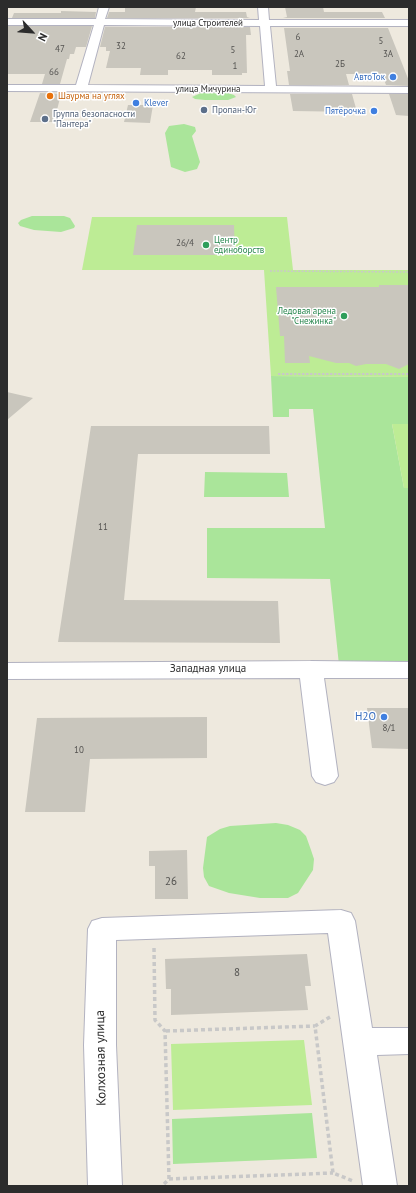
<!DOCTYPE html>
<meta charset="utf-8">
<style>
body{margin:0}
#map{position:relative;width:416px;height:1193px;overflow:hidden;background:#eee9de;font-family:"PT Sans",sans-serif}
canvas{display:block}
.frame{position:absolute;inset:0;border:8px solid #2c2c2c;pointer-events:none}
.north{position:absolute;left:12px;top:12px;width:40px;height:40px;-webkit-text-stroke:3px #fff;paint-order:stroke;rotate:116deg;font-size:11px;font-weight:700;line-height:16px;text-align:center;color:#2c2c2c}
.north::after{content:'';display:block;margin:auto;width:14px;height:18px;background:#2c2c2c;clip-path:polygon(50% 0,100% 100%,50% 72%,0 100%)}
</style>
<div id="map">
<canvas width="416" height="1193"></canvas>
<div class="frame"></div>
<div class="north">N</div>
</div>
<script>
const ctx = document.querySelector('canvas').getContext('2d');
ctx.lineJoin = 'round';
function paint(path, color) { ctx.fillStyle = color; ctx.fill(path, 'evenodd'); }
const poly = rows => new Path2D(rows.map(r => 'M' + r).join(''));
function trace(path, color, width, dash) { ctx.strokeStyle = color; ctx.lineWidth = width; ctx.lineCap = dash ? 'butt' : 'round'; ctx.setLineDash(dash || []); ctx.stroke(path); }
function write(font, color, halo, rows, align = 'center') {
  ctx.font = font + ' "PT Sans",sans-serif'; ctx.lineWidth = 3; ctx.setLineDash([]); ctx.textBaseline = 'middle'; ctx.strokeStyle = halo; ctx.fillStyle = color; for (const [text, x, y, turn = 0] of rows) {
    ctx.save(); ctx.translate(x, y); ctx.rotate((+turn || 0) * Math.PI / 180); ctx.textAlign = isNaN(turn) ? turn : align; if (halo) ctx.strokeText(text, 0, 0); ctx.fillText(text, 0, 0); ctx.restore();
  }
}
paint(poly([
 [201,93,228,93,234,95,236,97,228,100,205,100,195,99,192,97],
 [184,124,195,127,196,131,192,136,200,162,197,169,185,172,171,167,165,133,169,126],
 [32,216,64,216,70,218,75,226,74,228,61,232,34,230,20,226,18,223,21,220],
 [271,376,409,377,409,424,392,424,404,488,409,488,409,665,339,665,330,579,207,578,207,528,325,528,313,409,289,409,289,417,273,417],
 [205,472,287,473,289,497,204,497],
 [276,823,288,825,300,830,306,836,311,850,314,859,313,870,298,893,288,898,260,898,229,893,209,886,204,877,203,868,207,837,220,829,230,826],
 [312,1113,317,1158,173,1164,172,1119]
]), '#aae59a');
paint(poly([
 [92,217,287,217,293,270,409,270,409,377,271,376,264,270,82,270],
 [392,424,409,424,409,488,404,488],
 [304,1040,312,1105,173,1110,171,1044]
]), '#bdec95');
paint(poly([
 [125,7,196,7,195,12,246,12,247,17,250,18,107,18,109,12,125,12],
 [285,7,323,7,324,12,382,12,385,18,283,18,287,17],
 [61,11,96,12,95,18,12,18,14,13,61,13],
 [8,26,92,26,86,47,76,47,74,54,70,54,69,59,67,59,60,84,42,84,45,74,7,74],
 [105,27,250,27,251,35,246,35,247,73,242,73,242,75,212,75,212,70,168,70,168,75,140,75,141,68,106,68,110,51,106,51,106,47,100,47],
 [284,28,388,28,409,81,409,86,386,85,382,74,346,74,349,85,289,85,287,71,290,71],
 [40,93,61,94,54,122,30,122],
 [290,94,352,94,357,112,293,111],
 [389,94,409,94,409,116,396,115],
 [128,105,153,105,150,123,124,122],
 [137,225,234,225,235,255,133,255],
 [379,285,409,285,409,364,399,369,386,364,366,364,356,366,349,363,336,363,309,356,310,363,285,363,284,336,280,336,276,287,379,287],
 [7,392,33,398,7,420],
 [91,426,269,426,270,454,138,454,124,600,278,601,280,643,58,642],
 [367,708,409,708,409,749,372,748],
 [207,717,207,758,90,759,85,812,25,812,37,718],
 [187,850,188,899,155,899,155,866,149,866,149,851],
 [307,954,311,986,305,986,308,1010,171,1015,171,989,166,989,165,959]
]), '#c9c6bd');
const minor = poly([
 [99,7,109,7,105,19,259,20,258,7,268,7,269,20,409,20,409,26,270,26,276,86,409,87,409,93,7,91,7,85,76,85,94,25,7,25,7,19,96,19,99,7],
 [104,25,260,26,265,86,88,85,104,25],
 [311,661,409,662,409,678,324,678,338,776,334,782,325,785,316,782,312,776,300,678,7,679,7,663,311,661],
 [341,910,351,913,355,921,372,1028,409,1028,409,1054,377,1055,397,1186,363,1186,328,933,116,940,116,1045,122,1186,88,1186,84,1045,88,929,92,921,102,918,341,910]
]);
trace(minor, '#b2b2c0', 2);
trace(poly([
 [270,271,409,272]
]), '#c8c8c8', 1.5, [2, 1.5]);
trace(poly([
 [278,374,409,374]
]), '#c8c8c8', 2, [2.5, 1.5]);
trace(poly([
 [154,948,155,1020,165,1031,169,1179,162,1186],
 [330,1017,315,1026,333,1173,353,1181],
 [166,1031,315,1026],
 [169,1179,333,1173]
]), '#c8c8c8', 3.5, [4, 3]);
paint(minor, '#fff');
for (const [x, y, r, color] of [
 [393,77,4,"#3f7fe0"],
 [50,96,4,"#e8710a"],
 [136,103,4,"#3f7fe0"],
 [204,110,4,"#5c6f8a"],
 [374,111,4,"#3f7fe0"],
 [45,119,4,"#5c6f8a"],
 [206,245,4,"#2e9e5b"],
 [344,316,4,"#2e9e5b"],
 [384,717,4,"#3f7fe0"]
]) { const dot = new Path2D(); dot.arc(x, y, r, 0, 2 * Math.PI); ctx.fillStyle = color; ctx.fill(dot); trace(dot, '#fff', 1.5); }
write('9px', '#2c2c2c', '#fff', [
 ["улица Строителей",208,23],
 ["улица Мичурина",208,89]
]);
write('9px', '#535250', null, [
 ["6",298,37],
 ["5",381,41],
 ["32",121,46],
 ["47",60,49],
 ["5",233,50],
 ["2А",299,54],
 ["3А",388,54],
 ["62",181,56],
 ["2Б",340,64],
 ["1",235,66],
 ["66",54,72],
 ["26/4",185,243],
 ["11",103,527],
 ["8/1",389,728],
 ["10",79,750]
]);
write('9px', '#366cbe', '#fff', [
 ["АвтоТок",385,77],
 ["Klever",144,103,"left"],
 ["Пятёрочка",366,111]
], 'right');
write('9px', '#c56008', '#fff', [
 ["Шаурма на углях",58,96]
], 'left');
write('9px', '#4e5e75', '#fff', [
 ["Пропан-Юг",212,110],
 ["Группа безопасности",53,114],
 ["\"Пантера\"",53,124]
], 'left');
write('9px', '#27864d', '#fff', [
 ["Центр",214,240],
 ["единоборств",214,250],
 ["Ледовая арена",336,311,"right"],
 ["\"Снежинка\"",336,321,"right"]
], 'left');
write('11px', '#2c2c2c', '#fff', [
 ["Западная улица",208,669]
]);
write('11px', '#366cbe', '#fff', [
 ["H2O",376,717]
], 'right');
write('11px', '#535250', null, [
 ["26",171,882],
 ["8",237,973]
]);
write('13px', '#2c2c2c', '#fff', [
 ["Колхозная улица",101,1058,-91]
]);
</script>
